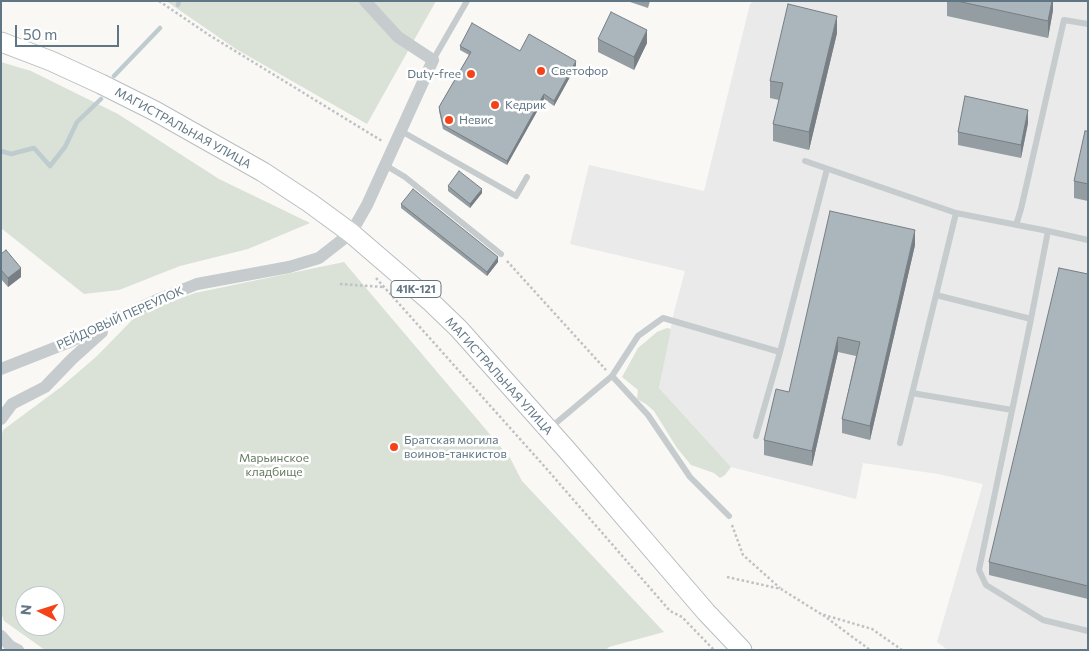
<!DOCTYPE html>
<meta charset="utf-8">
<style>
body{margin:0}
#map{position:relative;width:1089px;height:651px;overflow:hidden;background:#f9f8f5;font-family:Commissioner,sans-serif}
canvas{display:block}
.frame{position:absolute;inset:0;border:2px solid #607684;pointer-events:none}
.north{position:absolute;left:15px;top:586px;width:50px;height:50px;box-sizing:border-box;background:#fff;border:1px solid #bfc8ce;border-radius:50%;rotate:275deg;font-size:14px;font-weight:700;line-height:20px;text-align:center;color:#607684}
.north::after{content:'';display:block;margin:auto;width:18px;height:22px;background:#f54319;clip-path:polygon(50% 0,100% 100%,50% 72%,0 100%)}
.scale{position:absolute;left:15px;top:25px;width:104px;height:22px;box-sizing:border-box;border:2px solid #607684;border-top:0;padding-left:6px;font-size:15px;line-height:18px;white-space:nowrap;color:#607684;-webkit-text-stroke:4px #fff;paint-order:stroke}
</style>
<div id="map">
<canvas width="1089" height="651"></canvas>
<div class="frame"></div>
<div class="north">N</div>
<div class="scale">50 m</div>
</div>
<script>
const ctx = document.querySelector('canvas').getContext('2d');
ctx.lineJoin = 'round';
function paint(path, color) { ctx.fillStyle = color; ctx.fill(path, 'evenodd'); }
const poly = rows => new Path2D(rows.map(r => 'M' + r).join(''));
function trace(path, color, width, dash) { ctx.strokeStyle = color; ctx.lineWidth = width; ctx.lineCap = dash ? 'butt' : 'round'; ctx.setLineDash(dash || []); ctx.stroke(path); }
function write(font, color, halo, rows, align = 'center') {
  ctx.font = font + ' Commissioner,sans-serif'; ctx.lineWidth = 5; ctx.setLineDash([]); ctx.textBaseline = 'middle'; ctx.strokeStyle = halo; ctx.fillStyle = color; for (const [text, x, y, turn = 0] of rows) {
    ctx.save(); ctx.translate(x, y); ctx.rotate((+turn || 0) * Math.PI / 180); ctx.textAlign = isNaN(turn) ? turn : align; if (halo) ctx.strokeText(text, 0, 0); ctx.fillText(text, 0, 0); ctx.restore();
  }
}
paint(poly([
 [754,1,1088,1,1088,650,948,650,937,642,983,484,938,474,863,463,856,499,731,467,659,388,674,312,685,271,570,244,589,165,704,191,750,4]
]), '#e9eae9');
paint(poly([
 [166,1,436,1,367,124,236,49],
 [1,62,31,71,118,114,219,179,310,223,248,249,180,266,119,290,84,294,1,228],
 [344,262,510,458,522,481,664,632,609,647,606,650,45,650,4,621,1,612,1,438,3,430,61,387,97,356,138,314,195,293],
 [25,596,55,596,55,626,25,626],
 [667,328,671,329,659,388,731,467,725,475,720,478,714,473,691,465,677,448,654,411,646,404,637,399,638,390,622,377,638,348,657,332]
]), '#dae1d6');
trace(poly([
 [178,5,179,1],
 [114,76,160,28],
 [1,151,11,154,34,148,50,166,65,147,77,122,101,99]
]), '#becbcf', 4.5);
const primary = poly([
 [1,42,51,61,101,84,155,111,263,172,310,203,351,233,430,301,459,329,566,449,706,612,742,650]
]);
trace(primary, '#b8bec1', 21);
trace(poly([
 [159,1,209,35,382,141],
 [507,261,606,370],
 [376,278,545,467,670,611,682,617,714,650],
 [340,284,383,287],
 [732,525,743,555,780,588],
 [727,577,781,589,821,614,872,629,902,650],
 [823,615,870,650]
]), '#bfc2c4', 2.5, [2.5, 2.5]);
trace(poly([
 [433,60,467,1],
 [401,131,516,196,527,177],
 [805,161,956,213,1048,231],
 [385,165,405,177,501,254],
 [1016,225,1021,209,1064,20,1088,24],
 [1088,240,1048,231,1031,319,979,570,986,585,1043,620,1088,631],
 [936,295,1031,319],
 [612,376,648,415,690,477,729,516],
 [912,393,1012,410],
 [550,428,612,376,638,336,663,318,780,352],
 [756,436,780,352,827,169],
 [900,443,956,213]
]), '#c6cbce', 6);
trace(poly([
 [1,369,67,343,159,299,197,284,289,267,319,258,351,233,367,205,433,60,398,37,365,1],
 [1,419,12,404,45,387,72,359,102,332],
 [1,636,10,646,18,650]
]), '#c6cbce', 12);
trace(primary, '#fff', 19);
paint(poly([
 [627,1,650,1,648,8],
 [947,1,1053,1,1053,10,1048,38,947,16],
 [837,33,809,150,773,141,773,124,779,100,770,98,770,81],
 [598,39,647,43,634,70,598,52],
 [460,46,520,51,576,66,554,106,544,99,507,165,443,129,439,111,439,107,469,55,460,50],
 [1028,123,1021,158,958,145,958,132],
 [1088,131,1088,201,1074,198,1074,181],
 [448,186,482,193,470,208,448,191],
 [401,204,498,262,487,276,401,208],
 [915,245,870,440,842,433,842,419,856,356,838,352,812,466,764,455,764,440,789,392],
 [1,254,21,277,8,287,1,279],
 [1088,274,1088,599,989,575,989,562]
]), '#939da2');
paint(poly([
 [1052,1,1053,1,1053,10,1048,38,1048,21],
 [837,16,837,33,809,150,809,132],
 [647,30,647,43,634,70,634,57],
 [576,61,576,66,554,106,554,101],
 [544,94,544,99,507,165,507,161],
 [1028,110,1028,123,1021,158,1021,145],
 [482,189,482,193,470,208,470,204],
 [915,230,915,245,870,440,870,426],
 [498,257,498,262,487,276,487,272],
 [21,268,21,277,8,287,8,278],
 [838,337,838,352,812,466,812,451]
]), '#787f84');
const building = poly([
 [957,1,1052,1,1048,21,957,1],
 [788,4,837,16,809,132,773,124,783,83,770,81,788,4],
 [611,12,647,30,634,57,598,39,611,12],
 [472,23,520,51,529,34,576,61,554,101,544,94,507,161,443,125,439,107,471,52,460,46,472,23],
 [965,96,1028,110,1021,145,958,132,965,96],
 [1085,131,1088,131,1088,184,1074,181,1085,131],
 [459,171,482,189,470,204,448,186,459,171],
 [413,189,498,257,487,272,401,204,413,189],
 [830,211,915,230,870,426,842,419,860,342,838,337,812,451,764,440,776,389,789,392,830,211],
 [6,250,21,268,8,278,1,270,1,254,6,250],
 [1059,268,1088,274,1088,586,989,562,1059,268]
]);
paint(building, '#abb6bc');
trace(building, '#787f84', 1);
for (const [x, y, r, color] of [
 [541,71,5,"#f54319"],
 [471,74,5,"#f54319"],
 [495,105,5,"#f54319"],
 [449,120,5,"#f54319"],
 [394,447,5,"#f54319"]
]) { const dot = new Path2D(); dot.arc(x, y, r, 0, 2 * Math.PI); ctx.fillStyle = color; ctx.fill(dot); trace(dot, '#fff', 2); }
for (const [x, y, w] of [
 [416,289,50]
]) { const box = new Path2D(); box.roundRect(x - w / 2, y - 8.5, w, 17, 4); ctx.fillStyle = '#fff'; ctx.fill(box); trace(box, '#607684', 1); }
write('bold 11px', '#607684', null, [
 ["41К-121",416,289]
]);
write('12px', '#607684', '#fff', [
 ["Светофор",551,71],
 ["Duty-free",461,74,"right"],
 ["Кедрик",505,105],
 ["Невис",459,120],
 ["Братская могила",404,440],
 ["воинов-танкистов",404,454]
], 'left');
write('12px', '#607684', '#fff', [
 ["МАГИСТРАЛЬНАЯ УЛИЦА",183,128,29],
 ["РЕЙДОВЫЙ ПЕРЕУЛОК",120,318,-24],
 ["МАГИСТРАЛЬНАЯ УЛИЦА",499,376,48]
]);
write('12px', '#667a60', '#fff', [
 ["Марьинское",274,458],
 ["кладбище",274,472]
]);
</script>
